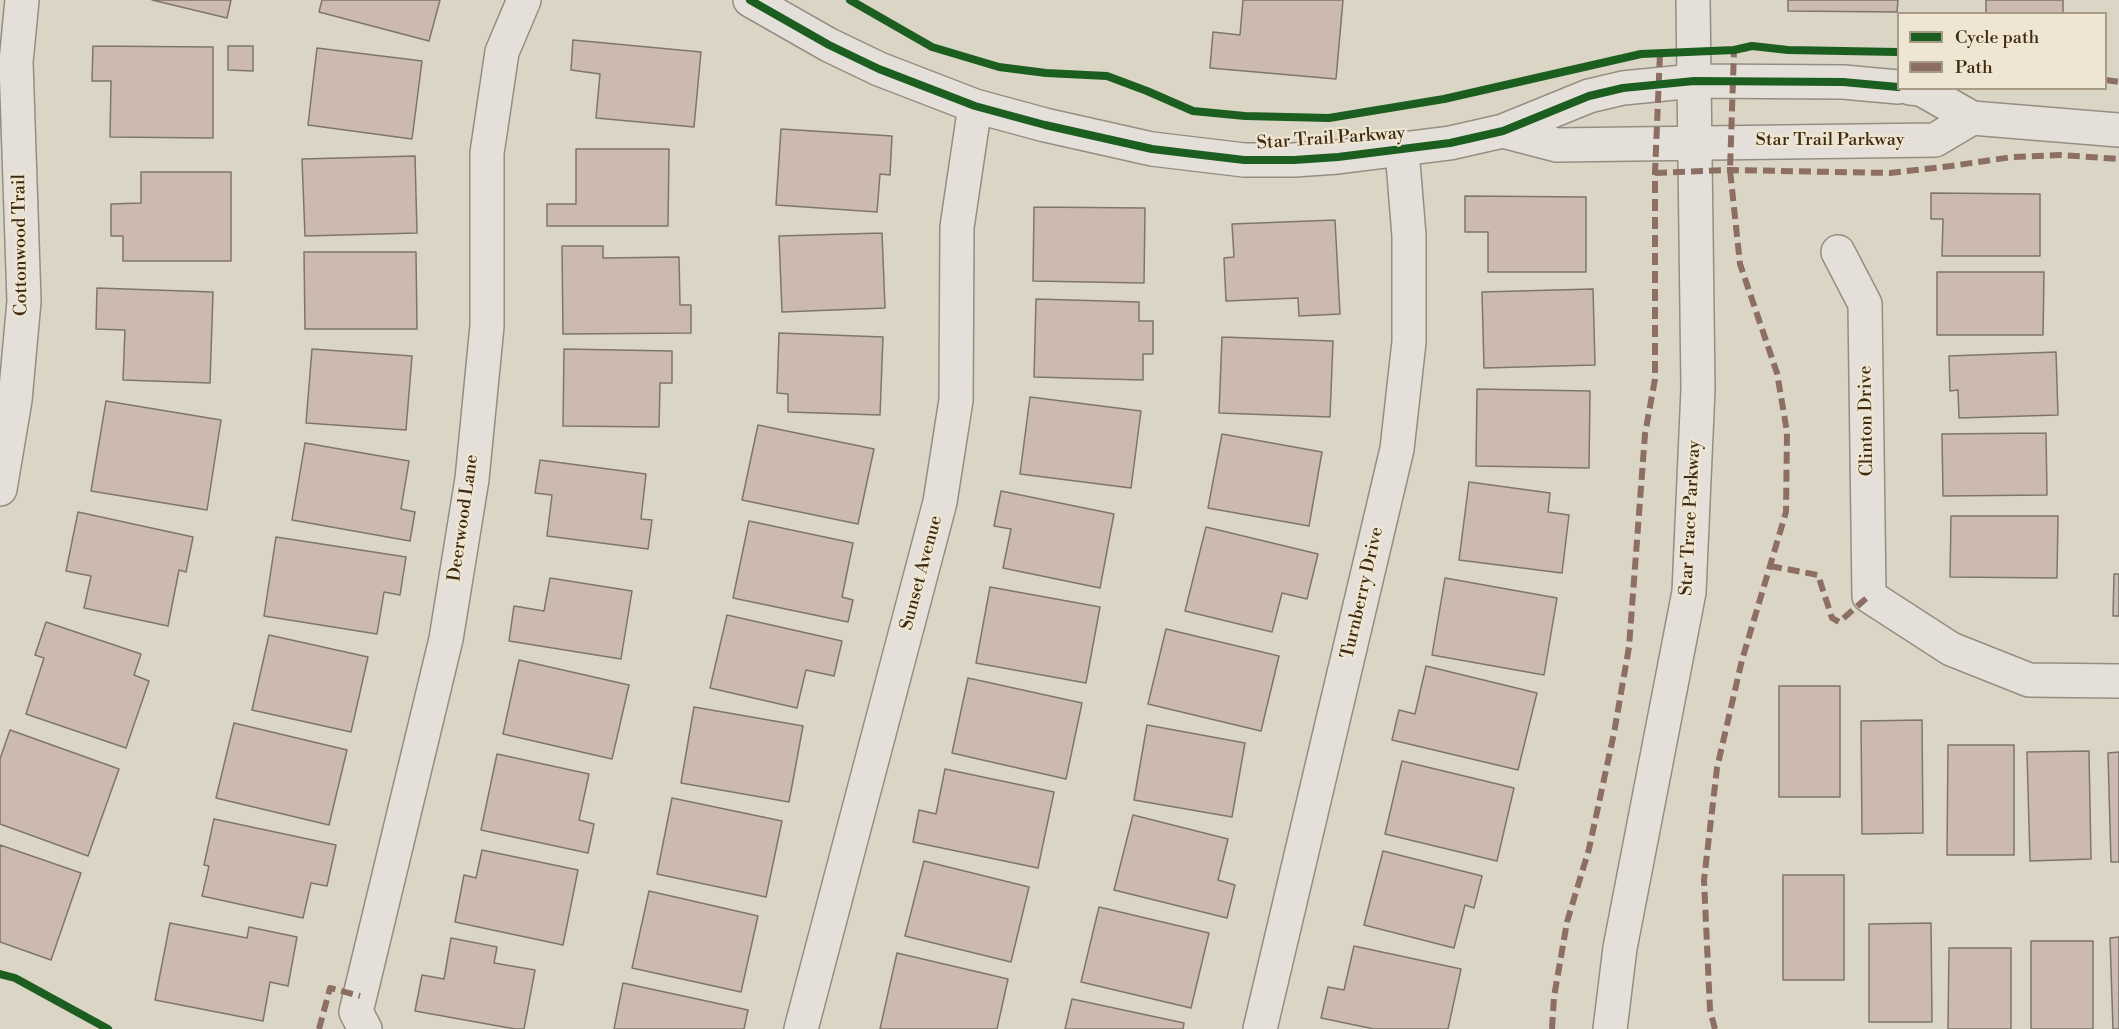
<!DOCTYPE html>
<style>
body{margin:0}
#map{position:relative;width:2119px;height:1029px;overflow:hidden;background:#dbd5c5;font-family:"Libre Bodoni",serif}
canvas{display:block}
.legend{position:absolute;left:1897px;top:12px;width:210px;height:78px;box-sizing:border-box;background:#eee6d3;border:2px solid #a89b85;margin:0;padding:8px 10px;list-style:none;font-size:18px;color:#402b11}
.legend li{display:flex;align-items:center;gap:12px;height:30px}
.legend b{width:30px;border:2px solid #a89b85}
</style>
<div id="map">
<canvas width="2119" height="1029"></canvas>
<ul class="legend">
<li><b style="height:8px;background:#1b5e20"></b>Cycle path</li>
<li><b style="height:8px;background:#8d6e63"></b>Path</li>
</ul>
</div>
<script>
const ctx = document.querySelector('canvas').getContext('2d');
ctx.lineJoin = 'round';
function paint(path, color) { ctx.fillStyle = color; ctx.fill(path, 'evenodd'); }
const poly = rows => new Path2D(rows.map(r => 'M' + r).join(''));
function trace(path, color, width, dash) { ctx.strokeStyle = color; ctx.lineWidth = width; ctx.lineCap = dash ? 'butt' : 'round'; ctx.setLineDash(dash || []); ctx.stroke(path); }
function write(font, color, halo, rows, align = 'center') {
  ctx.font = font + ' "Libre Bodoni",serif'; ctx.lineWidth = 4.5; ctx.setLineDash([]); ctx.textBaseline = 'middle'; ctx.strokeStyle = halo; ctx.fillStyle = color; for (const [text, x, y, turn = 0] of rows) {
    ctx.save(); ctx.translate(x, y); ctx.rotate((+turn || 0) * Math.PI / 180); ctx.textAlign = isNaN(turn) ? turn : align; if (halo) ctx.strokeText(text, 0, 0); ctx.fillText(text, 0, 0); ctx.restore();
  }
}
const building = poly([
 [152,0,231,0,227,18,152,0],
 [322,0,440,0,429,41,319,12,322,0],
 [1243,0,1343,0,1336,79,1210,68,1213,32,1240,35,1243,0],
 [1788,0,1898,0,1897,12,1788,11,1788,0],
 [1986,0,2063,0,2063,14,1986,14,1986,0],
 [573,40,701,52,694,127,596,118,600,74,571,70,573,40],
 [93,46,213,47,213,138,110,137,111,81,92,81,93,46],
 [228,46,253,46,253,71,228,70,228,46],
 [317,48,422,61,412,139,308,125,317,48],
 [781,129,892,136,890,175,880,174,877,212,776,205,781,129],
 [576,149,669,149,668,226,547,226,547,204,576,204,576,149],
 [415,156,417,233,305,236,302,159,415,156],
 [141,172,231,172,231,261,123,261,123,236,111,236,111,204,141,203,141,172],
 [1931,193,2040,194,2040,256,1942,256,1943,219,1931,219,1931,193],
 [1465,196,1586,197,1586,272,1488,272,1488,232,1465,232,1465,196],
 [1034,207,1145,208,1144,283,1033,281,1034,207],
 [1335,220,1340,314,1299,316,1298,298,1226,301,1224,258,1234,257,1232,224,1335,220],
 [882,233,885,308,782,312,779,236,882,233],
 [562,246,603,246,603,258,679,257,680,305,691,305,691,333,563,334,562,246],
 [304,252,416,252,417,329,305,329,304,252],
 [1937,272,2044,272,2043,335,1937,335,1937,272],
 [97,288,213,292,210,383,123,380,125,330,96,329,97,288],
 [1593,289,1595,365,1484,368,1482,292,1593,289],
 [1036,299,1139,302,1139,321,1153,321,1153,354,1143,354,1143,380,1034,377,1036,299],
 [779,333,883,337,880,415,788,412,788,394,777,393,779,333],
 [1222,337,1333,341,1330,417,1219,413,1222,337],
 [312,349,412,356,406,430,306,423,312,349],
 [564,349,672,351,672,383,660,383,659,427,563,426,564,349],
 [2056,352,2058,415,1959,418,1958,390,1950,391,1949,356,2056,352],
 [1477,389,1590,391,1589,468,1476,466,1477,389],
 [1030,397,1141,411,1131,488,1020,474,1030,397],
 [106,401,221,420,207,510,91,491,106,401],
 [758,425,874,449,858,524,742,500,758,425],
 [2046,433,2047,495,1943,496,1942,434,2046,433],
 [1222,434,1322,452,1309,526,1208,508,1222,434],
 [305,443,409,461,401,509,415,512,410,541,292,520,305,443],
 [540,460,646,474,641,519,652,520,648,549,547,536,552,495,535,493,540,460],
 [1469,482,1550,493,1548,512,1569,515,1562,573,1459,560,1469,482],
 [1001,491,1114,514,1100,588,1003,568,1011,529,994,526,1001,491],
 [78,512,193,537,186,572,179,570,168,626,84,608,91,576,66,571,78,512],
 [1951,516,2058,516,2057,578,1950,577,1951,516],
 [749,521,853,543,842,597,853,600,848,622,733,598,749,521],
 [1206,527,1318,554,1307,599,1282,593,1272,632,1185,611,1206,527],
 [276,537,406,557,400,595,384,592,377,634,264,616,276,537],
 [2114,574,2119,574,2119,616,2113,616,2114,574],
 [550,578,632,591,621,659,509,641,514,606,544,611,550,578],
 [1445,578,1557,598,1544,675,1432,655,1445,578],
 [990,587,1100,607,1086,683,976,663,990,587],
 [727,615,842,641,834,676,806,670,797,708,710,688,727,615],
 [46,622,141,654,134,675,149,681,126,748,26,714,44,658,35,655,46,622],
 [1166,629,1279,656,1261,731,1148,704,1166,629],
 [269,635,368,657,351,732,252,710,269,635],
 [519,660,629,685,612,759,503,734,519,660],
 [1426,666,1537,693,1518,770,1392,740,1399,710,1415,714,1426,666],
 [968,678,1082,703,1066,779,952,753,968,678],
 [1779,686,1840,686,1840,797,1779,797,1779,686],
 [694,707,803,726,789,802,681,783,694,707],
 [1922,720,1923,833,1862,834,1861,721,1922,720],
 [234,723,347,750,329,825,216,798,234,723],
 [1147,725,1245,743,1232,817,1134,800,1147,725],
 [10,730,119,769,88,856,0,824,0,759,10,730],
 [1948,745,2014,745,2014,855,1947,855,1948,745],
 [2089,751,2091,859,2030,861,2027,752,2089,751],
 [2119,752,2119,862,2111,862,2108,753,2119,752],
 [497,754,589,774,579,820,594,824,588,853,481,830,497,754],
 [1402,761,1514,788,1497,861,1385,834,1402,761],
 [945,769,1054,792,1038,868,913,842,919,810,936,814,945,769],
 [672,798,782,821,766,897,657,874,672,798],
 [1133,815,1228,839,1218,880,1235,885,1227,918,1114,890,1133,815],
 [214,819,336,845,327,886,311,883,303,918,202,896,209,866,204,865,214,819],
 [0,845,81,873,51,960,0,942,0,845],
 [482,850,578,870,563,945,455,922,464,875,476,878,482,850],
 [1383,851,1482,876,1474,908,1465,905,1454,948,1364,925,1383,851],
 [924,861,1029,887,1011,962,905,936,924,861],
 [1783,875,1844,875,1844,980,1783,980,1783,875],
 [649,891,758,916,741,992,632,968,649,891],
 [1099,907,1209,933,1191,1008,1081,982,1099,907],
 [170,923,247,938,249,927,297,937,288,986,270,982,263,1021,155,1000,170,923],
 [1931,923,1932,1022,1869,1022,1869,924,1931,923],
 [2119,937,2119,1029,2113,1029,2110,938,2119,937],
 [451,938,497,947,494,963,535,970,524,1029,515,1029,415,1011,422,975,444,979,451,938],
 [2031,941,2093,941,2093,1029,2031,1029,2031,941],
 [1354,946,1461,969,1448,1029,1374,1029,1321,1018,1328,987,1344,990,1354,946],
 [1949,948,2011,948,2011,1029,1948,1029,1949,948],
 [897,953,1008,979,997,1029,880,1029,897,953],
 [623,983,748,1010,744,1029,614,1029,623,983],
 [1072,999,1184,1023,1183,1029,1065,1029,1072,999]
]);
paint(building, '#ccbab1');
trace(building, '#7e766a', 1.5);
const minor = poly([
 [750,0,829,45,879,69,975,106,1045,125,1152,149,1244,160,1294,160,1338,157,1450,143,1503,131,1589,96,1623,88,1694,81,1843,82,1898,87],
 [1910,88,1921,89,1972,118,2119,130],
 [1503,131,1557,145,1935,140,1972,118],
 [1838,252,1865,304,1869,596,1951,649,2029,680,2119,681],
 [0,489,15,400,24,301,16,62,22,0],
 [365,1029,356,1012,446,639,472,479,487,326,487,153,502,52,524,0],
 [801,1029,940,502,956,400,957,227,975,106],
 [1260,1029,1397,449,1409,342,1409,236,1402,150],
 [1610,1029,1620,948,1689,592,1698,389,1693,0]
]);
trace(minor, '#948e82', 36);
trace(minor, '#e4e0d9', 33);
trace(poly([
 [2106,80,2119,82],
 [1655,173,1730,170,1890,173,1951,166,2012,157,2060,155,2119,159],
 [1770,566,1818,575,1832,618,1839,622,1869,596],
 [319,1029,330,988,360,996],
 [1552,1029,1554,997,1567,922,1589,849,1614,733,1629,647,1645,434,1655,379,1655,173,1660,53],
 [1715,1029,1710,1010,1704,880,1717,768,1742,660,1786,512,1787,432,1777,373,1740,264,1730,170,1734,50]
]), '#8d6e63', 6, [12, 6]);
trace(poly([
 [750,0,829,45,879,69,975,106,1045,125,1152,149,1244,160,1294,160,1338,157,1450,143,1503,131,1589,96,1623,88,1694,81,1843,82,1898,87],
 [850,0,932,47,999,67,1046,73,1107,76,1147,91,1193,111,1245,116,1329,118,1444,99,1641,54,1734,50,1752,46,1788,50,1898,52],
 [0,974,15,978,108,1029]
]), '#1b5e20', 8);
write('18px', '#402b11', '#eee6d3', [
 ["Star Trail Parkway",1331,139,-4],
 ["Star Trail Parkway",1830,141],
 ["Cottonwood Trail",21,245,-91],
 ["Clinton Drive",1867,421,-91],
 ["Deerwood Lane",464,518,-82],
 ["Star Trace Parkway",1691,518,-87],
 ["Sunset Avenue",922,573,-75],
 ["Turnberry Drive",1363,593,-77]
]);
</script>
